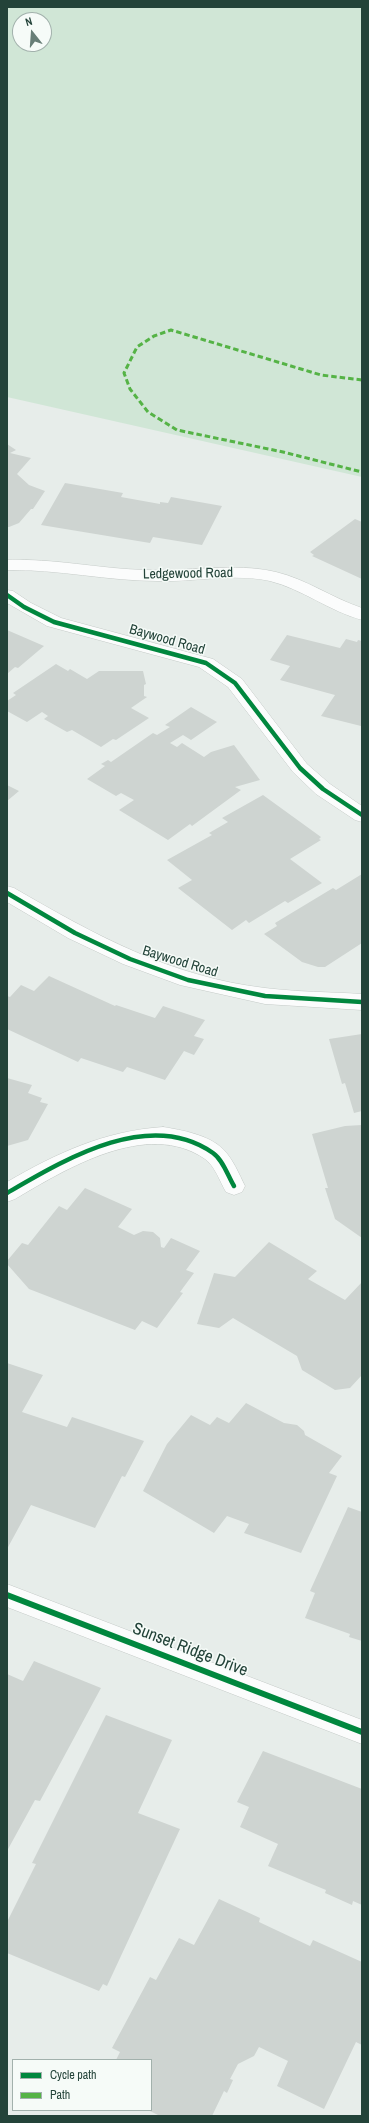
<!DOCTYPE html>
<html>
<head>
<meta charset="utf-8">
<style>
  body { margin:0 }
  #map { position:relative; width:369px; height:2123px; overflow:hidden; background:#e7edea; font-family:"Archivo Narrow",sans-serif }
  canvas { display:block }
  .frame { position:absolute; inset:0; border:8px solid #234339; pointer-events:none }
  .legend { position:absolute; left:12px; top:2059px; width:140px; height:52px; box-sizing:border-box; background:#f6fbf8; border:1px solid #a2b1ac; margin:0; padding:5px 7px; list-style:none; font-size:12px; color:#234339 }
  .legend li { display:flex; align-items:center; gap:8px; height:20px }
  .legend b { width:20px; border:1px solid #a2b1ac }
  .north { position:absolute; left:12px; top:12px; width:40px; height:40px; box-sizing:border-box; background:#f6fbf8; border:1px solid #a2b1ac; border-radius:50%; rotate:343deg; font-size:11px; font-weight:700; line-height:16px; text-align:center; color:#234339 }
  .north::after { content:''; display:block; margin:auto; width:14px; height:18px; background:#687e77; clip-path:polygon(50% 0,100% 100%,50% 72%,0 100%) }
</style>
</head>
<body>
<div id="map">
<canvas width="369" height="2123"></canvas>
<div class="frame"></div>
<ul class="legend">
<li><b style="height:5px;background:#00873e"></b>Cycle path</li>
<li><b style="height:5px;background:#55b346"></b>Path</li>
</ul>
<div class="north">N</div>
</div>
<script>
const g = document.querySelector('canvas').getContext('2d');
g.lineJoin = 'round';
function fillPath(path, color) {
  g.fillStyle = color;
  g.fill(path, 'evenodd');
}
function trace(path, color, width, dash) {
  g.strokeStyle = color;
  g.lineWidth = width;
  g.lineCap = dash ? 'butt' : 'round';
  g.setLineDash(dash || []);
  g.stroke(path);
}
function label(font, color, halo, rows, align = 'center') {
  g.font = font + ' "Archivo Narrow",sans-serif';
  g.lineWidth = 3;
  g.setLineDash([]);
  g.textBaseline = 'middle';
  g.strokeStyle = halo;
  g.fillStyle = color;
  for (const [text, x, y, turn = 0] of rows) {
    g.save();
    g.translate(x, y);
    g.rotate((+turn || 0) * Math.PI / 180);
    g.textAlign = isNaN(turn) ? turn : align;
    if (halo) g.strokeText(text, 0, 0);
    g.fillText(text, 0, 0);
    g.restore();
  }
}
fillPath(new Path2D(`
  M7,7h355v470l-355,-80zM20,20h24v24h-24z`), '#d0e6d6');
fillPath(new Path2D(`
  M7,444l9,6 -6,3 21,5 -14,16 12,11 16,6 -12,18h-2l-12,14 -10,4h-2z
  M65,483l58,10 -2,4 39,7v-2l8,1 3,-6 51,9 -20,39 -49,-8 -3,6 -109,-18z
  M355,519l7,3v57l-50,-23 2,-1 -4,-3z
  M7,630l37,16 -26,22 -3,-1 -8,7z
  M287,635l53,13 6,-9 11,3 1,-2 4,1 -1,85 -40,-10 14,-21 -55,-15 10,-14 -20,-6z
  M56,664l12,7 2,-2 17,10 12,-8h44l3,13 -2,1v11l3,1 -16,11 18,10 -33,22 -3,-1 -12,8 -29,-17 -5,2 -23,-13 4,-3 -6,-4 -15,10 -20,-11v-10l9,-6 -3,-2z
  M191,707l26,15 -26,18 -8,-5 -13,8 7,4 5,-4 22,14 7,-5 23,-7 26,35 -25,7 6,3 -49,36 -2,-2 -22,16 -49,-30 15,-10 -13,-7 -5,3 -29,-17 18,-13 -4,-2 7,-4 3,2 42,-29 4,2 13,-8 -5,-2z
  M7,785l12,6 -12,10z
  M263,795l58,42 -2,2 2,1 -31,19 32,24 -34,20 -3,-2 -36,22 -3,-3 -14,10 -54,-42 14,-8 -25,-20 45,-25 -3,-2 19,-11 -6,-4z
  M362,874v69l-37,24h-7l-16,-5 -38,-28 13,-8 -2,-3 58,-35 3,2z
  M49,976l66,30 1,-1 39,13 8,-12 42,14 -11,16 10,3 -10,16 -10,-4 -19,29 -38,-13 -4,5 -42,-14 -3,4 -71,-33v-33l3,1 11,-12 13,6z
  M362,1034v77l-8,2 -9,-30 -3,1 -13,-45z
  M7,1078l25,7 -4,8 14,5 -2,4 8,2 -20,36 -21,6z
  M362,1125v113l-27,-19 -10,-31h3l-16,-54 33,-8z
  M85,1188l47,21 -14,18 16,8 9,-4 10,1 7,6 1,9 3,1 7,-10 29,13 -14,19 8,3 -14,19 3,1 -26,35 -15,-7 -7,9 -106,-41 -22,-25v-3l15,-18 6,2 31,-39 8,4z
  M269,1242l48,29 -9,8 37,21 17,-18v93l-12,13 -15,2 -33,-20 -5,-14 -64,-38 -14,10 -22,-4 17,-51 21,4z
  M7,1363l36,12 -21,37 45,15 5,-10 72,24 -19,36 -3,-1 -27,52 -64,-23 -24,44z
  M246,1403l38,20 13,2 7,6 1,4 37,21 -13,17 8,3 -36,77 -57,-20 5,-9 -22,-8 -13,17 -71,-42 24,-47 24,-29 19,10 7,-8 12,6z
  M348,1507l14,5v129l-13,-4 1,-3 -45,-16 10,-25 -5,-2z
  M34,1661l67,27 -61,113 -5,-1 -28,51v-177l16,7z
  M106,1715l66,25 -34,73 42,16 -73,157 -4,-2 -4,7 -92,-38v-31l29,-58 -4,-1z
  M263,1751l99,38v116l-9,-4 -1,4 -27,-12 1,-3 -58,-24 10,-22 -38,-17 9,-20 -12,-5z
  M219,1899l41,19 -1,4 51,24 3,-6 49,22v83l-6,-3 -32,67 -47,-23 11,-25 -29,-14 -5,9 -16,8 -8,15 3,1 -6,13 -3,-2 -12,25h-52l-12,-6h3v-50h-35l4,-8 -8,-4 38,-71 6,3 23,-42 15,7z`), '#ced4d1');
const minor = new Path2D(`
  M7,560c47,-2 92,9 139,10 43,2 87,-8 130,2 30,7 56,26 86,36v12c-33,-9 -60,-31 -92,-39 -37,-8 -75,1 -112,0 -51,0 -100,-12 -151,-11z
  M7,590l6,1 18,12 30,15 152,41 29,20 65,85 23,20 32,22v16l-7,-2 -39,-26 -23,-22 -65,-85 -29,-20 -152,-41 -40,-23z
  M7,886l7,2c81,47 157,89 251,100 32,4 65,4 97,6v16l-97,-6 -85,-19 -57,-21 -55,-26 -61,-36z
  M163,1127c19,3 46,8 60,22 10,10 16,25 22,37l-3,6 -8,3 -8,-3c-6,-10 -11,-26 -21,-33 -58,-40 -139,10 -190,40l-8,3v-20c50,-29 97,-51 156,-55z
  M7,1584l355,136v24l-355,-137z`);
trace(minor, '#c4cac7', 1);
fillPath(minor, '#fbfcfc');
trace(new Path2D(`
  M362,380l-41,-5 -150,-45 -17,6 -17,11 -13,26 6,16 18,23 29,18 106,22 79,20`), '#55b346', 3, [5.5, 3]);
trace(new Path2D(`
  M7,595l17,12 30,15 152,41 29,20 65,85 23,21 39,26
  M7,893l68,40 55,26 58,21 77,16 97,6
  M7,1193c57,-33 142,-85 206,-40 10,7 15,23 21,33`), '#00873e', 4.5);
trace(new Path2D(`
  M7,1595l355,137`), '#00873e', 6);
label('14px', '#234339', '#f6fbf8', [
  ["Ledgewood Road",188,574,-1],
  ["Baywood Road",167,640,16],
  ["Baywood Road",180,962,17]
]);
label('17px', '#234339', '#f6fbf8', [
  ["Sunset Ridge Drive",190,1650,21]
]);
</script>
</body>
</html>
